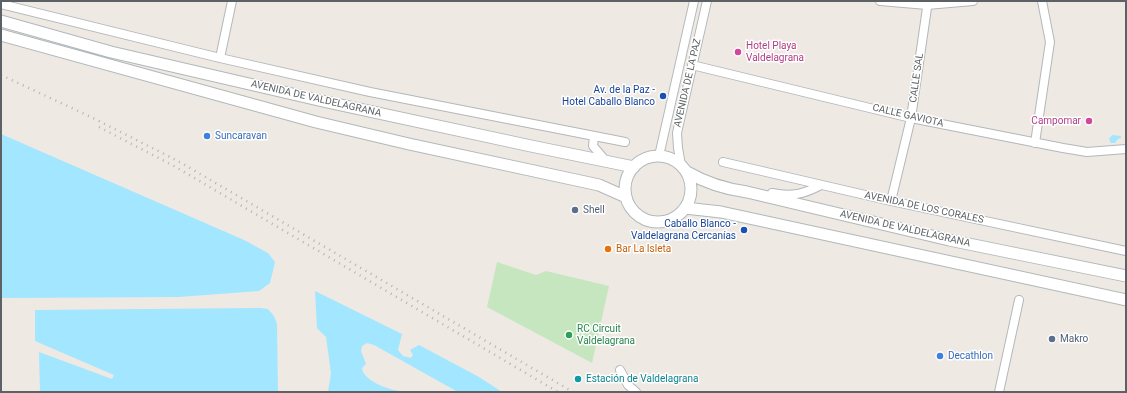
<!DOCTYPE html>
<html>
<head>
<meta charset="utf-8">
<style>
  body { margin:0 }
  #map { position:relative; width:1127px; height:393px; overflow:hidden; background:#eeeae3; font-family:Roboto,sans-serif }
  canvas { display:block }
  .frame { position:absolute; inset:0; border:2px solid #5b6164; pointer-events:none }
</style>
</head>
<body>
<div id="map">
<canvas width="1127" height="393"></canvas>
<div class="frame"></div>
</div>
<script>
const g = document.querySelector('canvas').getContext('2d');
g.lineJoin = 'round';
function fillPath(path, color) {
  g.fillStyle = color;
  g.fill(path, 'evenodd');
}
function trace(path, color, width, dash) {
  g.strokeStyle = color;
  g.lineWidth = width;
  g.lineCap = dash ? 'butt' : 'round';
  g.setLineDash(dash || []);
  g.stroke(path);
}
function label(font, color, halo, rows, align = 'center') {
  g.font = font + ' Roboto,sans-serif';
  g.lineWidth = 3;
  g.setLineDash([]);
  g.textBaseline = 'middle';
  g.strokeStyle = halo;
  g.fillStyle = color;
  for (const [text, x, y, turn = 0] of rows) {
    g.save();
    g.translate(x, y);
    g.rotate((+turn || 0) * Math.PI / 180);
    g.textAlign = isNaN(turn) ? turn : align;
    if (halo) g.strokeText(text, 0, 0);
    g.fillText(text, 0, 0);
    g.restore();
  }
}
fillPath(new Path2D(`
  M497,262l39,13 10,-4 63,15 -17,77 -105,-56z`), '#c6e6bf');
fillPath(new Path2D(`
  M1,134l243,106 24,13 7,9 -5,21 -11,8 -80,6 -178,1z
  M1112,135l9,1v2l-3,1 -3,4h-4l-2,-4z
  M315,291l87,43 -4,16 5,6 8,2 2,-3 -3,-5 9,-5 60,32 23,15h-44l-84,-47 -7,-2 -5,3 -1,5 5,13 -4,4c1,13 29,23 40,23 6,1 11,0 16,1h-90l3,-19 -5,-36 -9,-9z
  M260,308l8,1 6,7 3,8 1,68h-238l-1,-40 73,27 2,-4 -79,-34v-31z`), '#a2e6ff');
const street = new Path2D(`
  M880,1l47,4 46,-4
  M1,4l219,54 150,34 255,50
  M220,58l12,-57
  M692,65l219,53 152,30 24,4 39,-3
  M594,136l-1,10 12,14
  M1035,143l15,-101 -8,-41
  M659,156l35,-155
  M723,162l168,39 235,50
  M681,165l-3,-17 -1,-15 30,-132
  M772,193c20,4 32,1 49,-8
  M891,201l20,-83 17,-117
  M620,370l8,15 8,7
  M999,392l20,-92`);
const secondary = new Path2D(`
  M1,21l110,31 216,50 204,44 103,21
  M1,35l315,87 93,22 190,41 27,12
  M625 189a33 33 0 1 1 66 0a33 33 0 1 1-66 0Z
  M687,172c19,11 38,17 60,20l202,48 177,36
  M685,208l36,4 405,88`);
trace(street, '#b4b7bb', 10);
trace(secondary, '#b2b8bb', 13);
trace(street, '#fff', 8);
trace(secondary, '#fff', 11);
trace(new Path2D(`
  M1,75l90,42 87,44 395,231
  M99,127l75,39 384,226`), '#b2b3b4', 2.5, [1, 5]);
for (const [x, y, r, color] of [
  [738,52,4,"#d1479c"],
  [663,96,4,"#1a4fb4"],
  [1089,121,4,"#d1479c"],
  [207,136,4,"#3f7fe0"],
  [575,210,4,"#5c6f8a"],
  [744,230,4,"#1a4fb4"],
  [608,249,4,"#e8710a"],
  [569,335,4,"#2e9e5b"],
  [1052,339,4,"#5c6f8a"],
  [940,356,4,"#3f7fe0"],
  [578,379,4,"#0f9aa8"]
]) {
  const dot = new Path2D();
  dot.arc(x, y, r, 0, 2 * Math.PI);
  g.fillStyle = color;
  g.fill(dot);
  trace(dot, '#fff', 1.5);
}
label('10px', '#b23c85', '#fff', [
  ["Hotel Playa",746,46],
  ["Valdelagrana",746,58],
  ["Campomar",1081,121,"right"]
], 'left');
label('10px', '#5b6164', '#fff', [
  ["CALLE SAL",917,78,-82],
  ["AVENIDA DE LA PAZ",688,83,-77],
  ["AVENIDA DE VALDELAGRANA",316,99,13],
  ["CALLE GAVIOTA",908,116,13],
  ["AVENIDA DE LOS CORALES",924,208,12],
  ["AVENIDA DE VALDELAGRANA",905,229,13]
]);
label('10px', '#164399', '#fff', [
  ["Av. de la Paz -",655,90],
  ["Hotel Caballo Blanco",655,102],
  ["Caballo Blanco -",736,224],
  ["Valdelagrana Cercanías",736,236]
], 'right');
label('10px', '#366cbe', '#fff', [
  ["Suncaravan",215,136],
  ["Decathlon",948,356]
], 'left');
label('10px', '#4e5e75', '#fff', [
  ["Shell",583,210],
  ["Makro",1060,339]
], 'left');
label('10px', '#c56008', '#fff', [
  ["Bar La Isleta",616,249]
], 'left');
label('10px', '#27864d', '#fff', [
  ["RC Circuit",577,329],
  ["Valdelagrana",577,341]
], 'left');
label('10px', '#0d838f', '#fff', [
  ["Estación de Valdelagrana",586,379]
], 'left');
</script>
</body>
</html>
